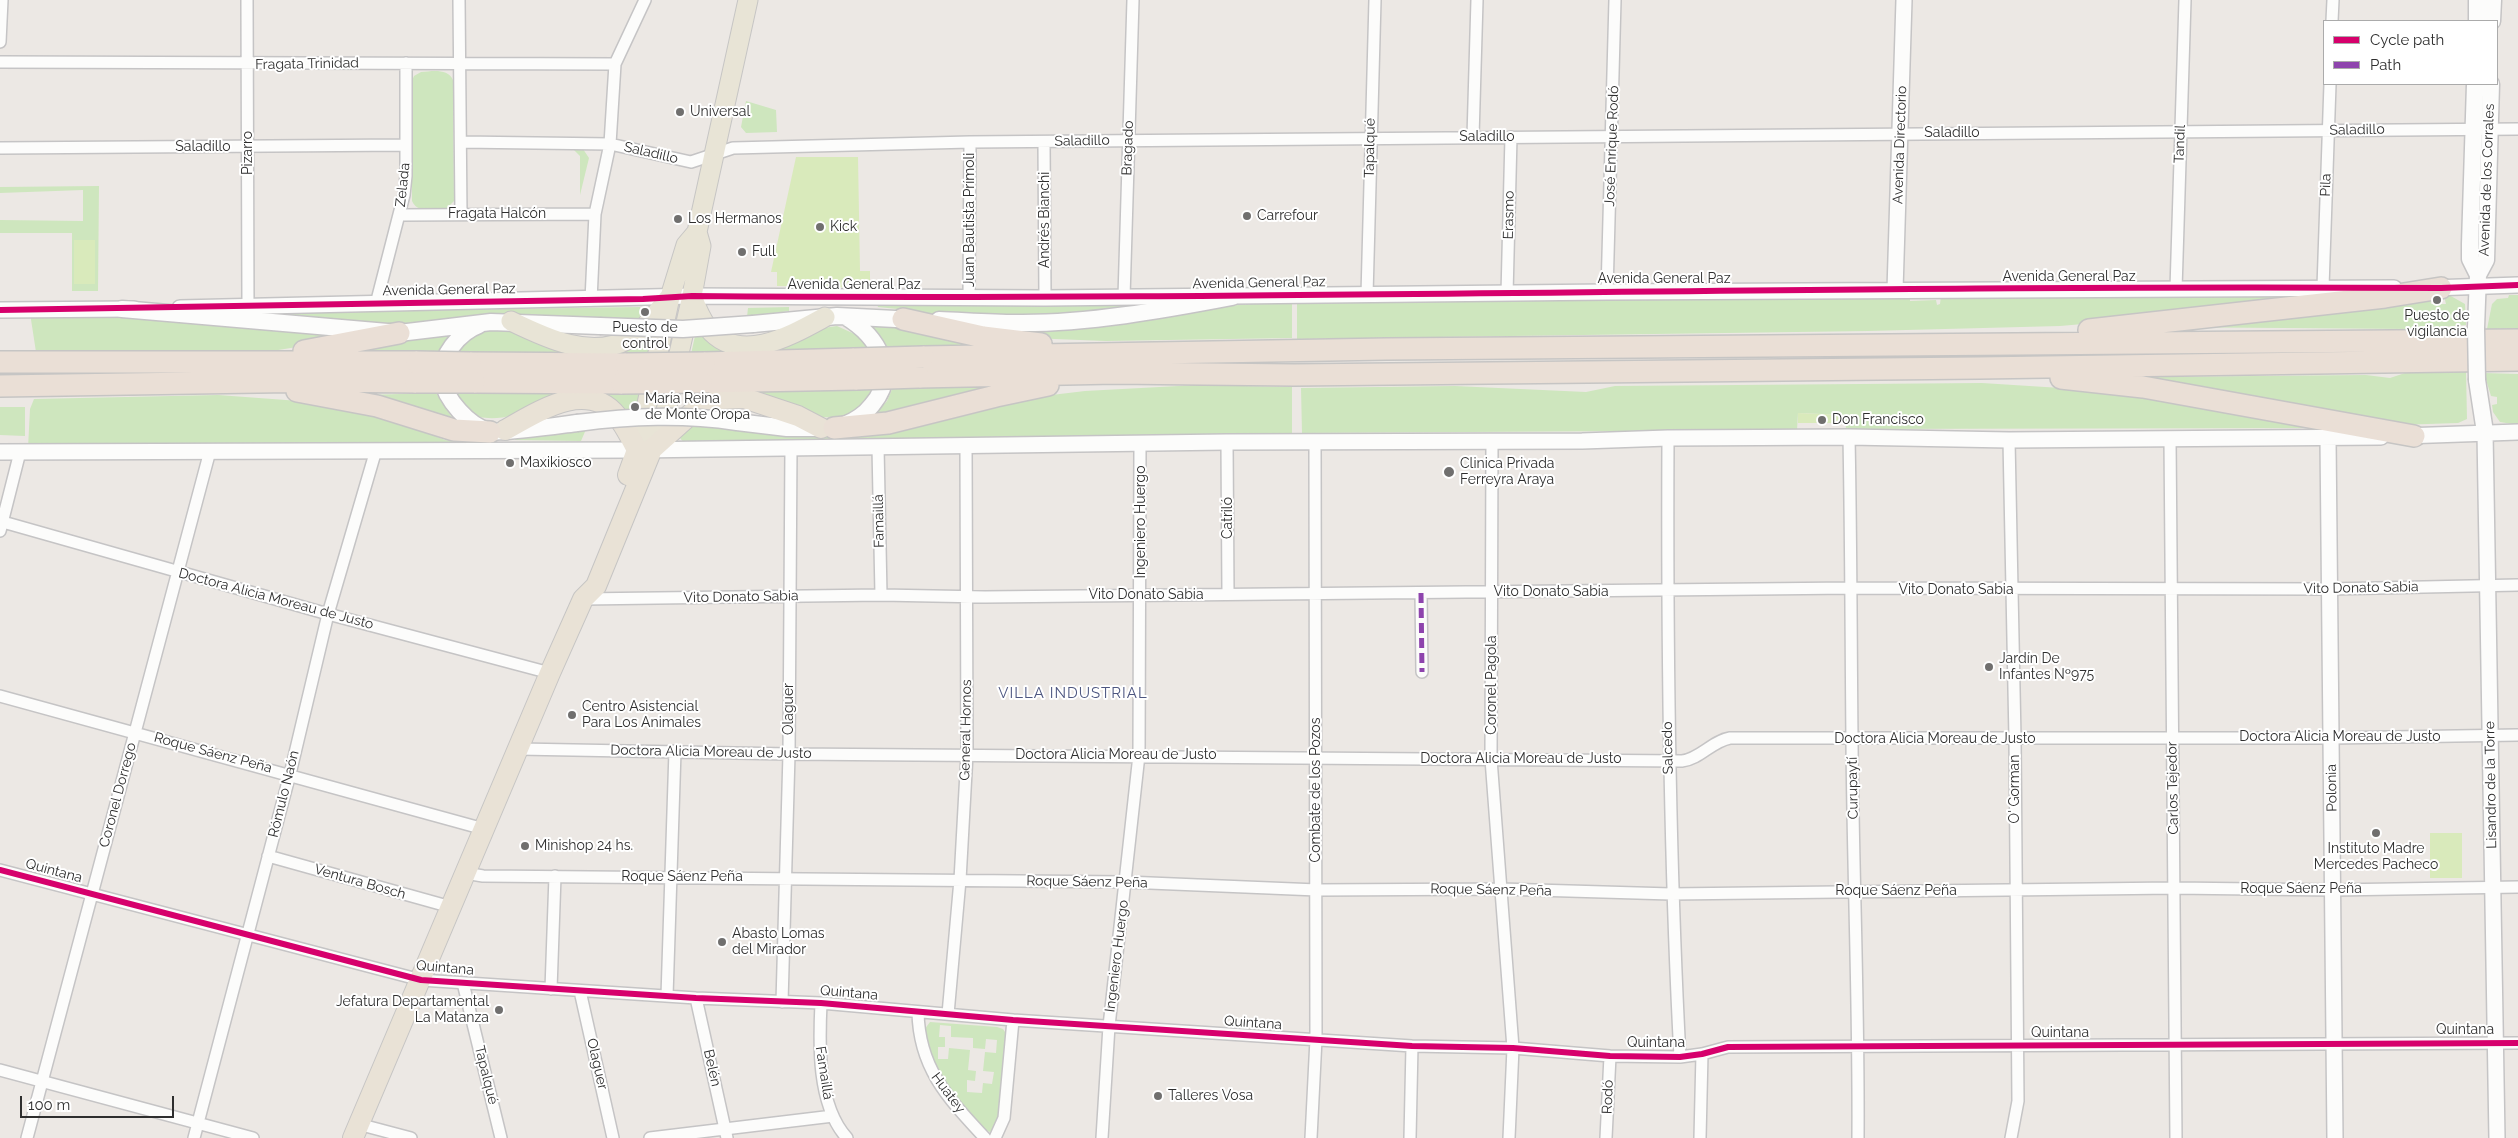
<!DOCTYPE html>
<html>
<head>
<meta charset="utf-8">
<style>
  body { margin:0 }
  #map { position:relative; width:2518px; height:1138px; overflow:hidden; background:#ece8e4; font-family:Raleway,sans-serif }
  canvas { display:block }
  .legend { position:absolute; left:2323px; top:20px; width:175px; height:65px; box-sizing:border-box; background:#fff; border:1px solid #ababab; margin:0; padding:6px 9px; list-style:none; font-size:15px; color:#2e2e2e }
  .legend li { display:flex; align-items:center; gap:10px; height:25px }
  .legend b { width:25px; border:1px solid #ababab }
  .scale { position:absolute; left:20px; top:1096px; width:154px; height:22px; box-sizing:border-box; border:2px solid #2e2e2e; border-top:0; padding-left:6px; font-size:15px; line-height:18px; white-space:nowrap; color:#2e2e2e; -webkit-text-stroke:4px #fff; paint-order:stroke }
</style>
</head>
<body>
<div id="map">
<canvas width="2518" height="1138"></canvas>
<ul class="legend">
<li><b style="height:6px;background:#d6006c"></b>Cycle path</li>
<li><b style="height:6px;background:#8e44ad"></b>Path</li>
</ul>
<div class="scale">100 m</div>
</div>
<script>
const g = document.querySelector('canvas').getContext('2d');
g.lineJoin = 'round';
function fillPath(path, color) {
  g.fillStyle = color;
  g.fill(path, 'evenodd');
}
function trace(path, color, width, dash) {
  g.strokeStyle = color;
  g.lineWidth = width;
  g.lineCap = dash ? 'butt' : 'round';
  g.setLineDash(dash || []);
  g.stroke(path);
}
function label(font, color, halo, rows, align = 'center') {
  g.font = font + ' Raleway,sans-serif';
  g.lineWidth = 4;
  g.setLineDash([]);
  g.textBaseline = 'middle';
  g.strokeStyle = halo;
  g.fillStyle = color;
  for (const [text, x, y, turn = 0] of rows) {
    g.save();
    g.translate(x, y);
    g.rotate((+turn || 0) * Math.PI / 180);
    g.textAlign = isNaN(turn) ? turn : align;
    if (halo) g.strokeText(text, 0, 0);
    g.fillText(text, 0, 0);
    g.restore();
  }
}
fillPath(new Path2D(`
  M421,72c11,-1 27,-4 32,8l1,121 -9,9c-12,0 -27,4 -33,-9l-1,-118 3,-7z
  M746,101l30,9 1,22 -31,1 -5,-6z
  M573,149h10l6,9 -9,37v-39z
  M99,186l-1,105h-26v-58h-72v-13l83,1v-31l-83,3v-6z
  M2355,293l-180,23 -115,10 -192,5 -571,8v-38l613,-5v5l26,-1 1,5 3,-1 1,-8z
  M2449,295l16,9 1,21 -50,4 -268,-2 282,-31 1,8h15l-2,-8z
  M2509,295h9v33l-31,1 5,-25 5,-5 11,-1z
  M1292,301v37l-186,3 -77,-3 -72,-12z
  M1144,303l1,4 -146,11 -74,-4 -8,-3 -39,-4 -1,-3z
  M640,307l2,10 -7,6 -110,-9 -43,1 -76,10 -169,-12z
  M789,307v4l-42,6 1,-9z
  M30,313h92l249,22 -99,16 -236,1z
  M872,323l126,21 -110,4 -9,-14 -8,-7z
  M837,326l22,10 10,12 -178,6 4,-18h13l9,7z
  M497,329l14,2 45,15 87,-10h11l-4,18 -198,1c11,-16 26,-23 45,-26z
  M453,334l-15,20h-95l24,-9z
  M2466,372l1,47 -9,4 -60,2 -250,-48 218,-2 24,3 15,-5z
  M2484,373l34,1v51l-18,-3 -7,-10 -1,-7 5,-1v-7l-6,-1z
  M1982,383l142,9 210,36 -488,1 -1,-14 -47,-2 -1,17 -495,3 -1,-45 154,-2 131,6 29,-6z
  M1197,385l95,2v48l-608,8 -4,-5 3,-8 8,-6 134,10 193,-35 67,-8z
  M1008,386l-136,32 15,-17 6,-14z
  M878,388c-6,7 -14,21 -23,25 -33,15 -87,-11 -120,-21z
  M641,392l-5,18 -16,1 -36,-17z
  M436,393l15,23 7,5 -94,-26z
  M454,393h120c-28,11 -78,37 -106,19 -6,-4 -10,-13 -14,-19z
  M218,395l122,9 46,13 59,23 32,4 -449,4 2,-39 4,-10z
  M0,407h25v29l-25,-1z
  M587,427l-6,14 -66,-1v-3z
  M930,1022l67,5 6,2 4,6 -7,89 -10,8c-15,-7 -54,-60 -60,-76 -3,-8 -4,-18 -6,-26zM940,1025l11,1v11l22,1v10l12,1 1,-10 11,1 -1,13 -11,-1 -2,19 11,1 -2,12 -9,-1 -1,10 -15,-1v-12l8,1 1,-10 -8,-1 2,-20 -21,-2 -1,11h-10v-12h7v-10h-6z`), '#cee6be');
fillPath(new Path2D(`
  M796,157h62l2,114h10v17l-93,-2v-14h-6z
  M74,240h21v44h-21z
  M1798,413l47,2v8h-47z
  M2430,833h32v45h-32z`), '#d9eabb');
const minor = new Path2D(`
  M247,0l1,306
  M459,0l2,214
  M2332,21l1,-21
  M0,42l2,-42
  M0,62l615,2
  M1473,137l4,-137
  M461,142l149,2 81,18 42,-14 237,-6 1548,-13
  M1044,142l1,156
  M0,148l406,-3
  M400,215l195,-1
  M2323,287l7,-203
  M2176,289l9,-289
  M1607,292l8,-292
  M1507,294l4,-157
  M1367,295l8,-295
  M1124,297l9,-297
  M969,298l1,-156
  M591,300l4,-86 15,-70 5,-80 30,-64
  M376,304l28,-109 2,-19v-113
  M1849,437c2,101 2,202 3,303 1,133 7,265 6,398
  M1668,438c-1,207 1,412 12,619
  M2170,439l6,699
  M1492,440l-1,319 22,289 -4,90
  M2009,440l6,299 3,362 -7,37
  M1227,442l1,152
  M878,447l3,148
  M3,522l325,92 222,59
  M0,531l20,-79
  M1421,593l1,79
  M583,599l298,-4 104,2 867,-9 478,1 188,-4
  M0,696l484,133
  M519,749l270,5 893,7c18,-2 30,-20 48,-23h602l186,-3
  M268,856l183,51
  M0,870l421,110 275,18 125,5 192,17 399,26 101,2 97,8 70,1 22,-3 26,-7 790,-4
  M465,873l18,3 643,6 191,8 184,-1 170,5 503,-6 160,2 184,-3
  M463,983l38,155
  M551,989l4,-113
  M580,991l33,147
  M667,996l8,-245
  M696,998l31,140
  M782,1002l7,-248 2,-307
  M821,1003c-2,41 -4,102 26,135
  M918,1012c1,57 31,87 67,126
  M948,1014l12,-134 7,-126 -1,-309
  M0,1070l253,68
  M358,1124l53,14
  M27,1138l183,-687
  M194,1138l96,-364 38,-160 48,-164
  M650,1138l183,-22
  M995,1138l9,-20 9,-98
  M1102,1138l7,-112 30,-271 1,-311
  M1311,1138l5,-99 -1,-597
  M1410,1138l2,-92
  M1606,1138l4,-82
  M1700,1138l2,-84`);
const tertiary = new Path2D(`
  M2432,288l86,-3
  M1895,290l9,-290
  M180,308l512,-12 353,2 562,-6 787,-4
  M0,310l134,-1
  M2485,432l12,706
  M2404,436l114,-4
  M2328,438l7,700
  M0,452l637,-2 590,-8 355,-1 86,-3 181,-1 160,3 372,-3`);
const secondary = new Path2D(`
  M2477,21v-21
  M2492,21l1,-21
  M2475,84l-5,160v15l8,16 -2,53
  M2478,275l8,-15 5,-176
  M122,309l277,24 92,-11 109,4
  M939,320c26,1 51,3 77,3 70,1 148,-13 216,-26
  M753,324l84,-8 78,4
  M479,325c-19,7 -40,31 -37,54 3,20 27,47 47,52 12,3 72,-6 88,-8
  M2477,380l8,52
  M737,422l50,6h33
  M844,425c11,-4 21,-11 28,-20 28,-33 5,-69 -26,-88`);
const primary = new Path2D(`
  M692,296c4,11 8,22 16,32 31,38 84,7 117,-11
  M511,321c35,17 80,39 118,18 16,-9 28,-27 40,-41
  M652,449l11,-25 29,-128 9,-50 -4,-14 51,-232
  M637,450l33,-153 16,-52 11,-13`);
const trunk = new Path2D(`
  M505,430c31,-17 82,-52 112,-14 8,10 14,22 20,34l-9,25
  M353,1138l197,-465 33,-74 13,-13 56,-137 41,-37 26,-13 25,-1 54,18 23,12`);
const motorway = new Path2D(`
  M903,319l80,18 58,7
  M2089,330l296,-33 56,-9
  M304,351l95,-18
  M923,357l464,-8 1131,-9
  M0,362h417
  M470,363l156,1
  M704,363l150,-4
  M919,377l196,-4 179,2 685,-7 539,-8
  M2061,378l82,9 271,49
  M474,382l148,1
  M701,382l156,-3
  M0,386l322,-5 94,1
  M297,391l80,15 77,24 36,2
  M834,428l54,-5 108,-27 52,-11`);
trace(minor, '#c5c4c5', 14);
trace(tertiary, '#c5c4c5', 18);
trace(secondary, '#c5c4c5', 19);
trace(primary, '#c6c5c4', 21);
trace(trunk, '#c6c5c4', 22);
trace(motorway, '#c6c5c4', 24);
trace(minor, '#fcfcfb', 11);
trace(tertiary, '#fcfcfb', 15);
trace(secondary, '#fcfcfb', 16);
trace(primary, '#e8e4d6', 19);
trace(trunk, '#e9e2d6', 20);
trace(motorway, '#eadfd6', 21);
const secondaryBridge = new Path2D(`
  M600,326l83,3 70,-5
  M2476,328l1,52
  M577,423c55,-7 105,-9 160,-1`);
const motorwayBridge = new Path2D(`
  M854,359l69,-2
  M417,362l53,1
  M626,364l78,-1
  M857,379l62,-2
  M416,382h58
  M622,383l79,-1`);
trace(secondaryBridge, '#c5c4c5', 19, []);
trace(motorwayBridge, '#c6c5c4', 24, []);
trace(secondaryBridge, '#fcfcfb', 16);
trace(motorwayBridge, '#eadfd6', 21);
trace(new Path2D(`
  M1421,593l1,79`), '#8e44ad', 5, [10, 5]);
trace(new Path2D(`
  M0,310l643,-11 49,-3c583,5 1166,-12 1749,-8l77,-3
  M0,870l421,110 275,18 125,5 192,17 399,26 101,2 97,8 70,1 22,-3 26,-7 790,-4`), '#d6006c', 6);
for (const [x, y, r, color] of [
  [680,112,5,"#706f6e"],
  [1247,216,5,"#706f6e"],
  [678,219,5,"#706f6e"],
  [820,227,5,"#706f6e"],
  [742,252,5,"#706f6e"],
  [2437,300,5,"#706f6e"],
  [645,312,5,"#706f6e"],
  [635,407,5,"#706f6e"],
  [1822,420,5,"#706f6e"],
  [510,463,5,"#706f6e"],
  [1449,472,6,"#706f6e"],
  [1989,667,5,"#706f6e"],
  [572,715,5,"#706f6e"],
  [2376,833,5,"#706f6e"],
  [525,846,5,"#706f6e"],
  [722,942,5,"#706f6e"],
  [499,1010,5,"#706f6e"],
  [1158,1096,5,"#706f6e"]
]) {
  const dot = new Path2D();
  dot.arc(x, y, r, 0, 2 * Math.PI);
  g.fillStyle = color;
  g.fill(dot);
  trace(dot, '#fff', 2);
}
label('14px', '#2e2e2e', '#fff', [
  ["Fragata Trinidad",307,64,-1],
  ["Saladillo",2357,130,-1],
  ["Saladillo",1952,133],
  ["Saladillo",1487,137],
  ["Saladillo",1082,141,-1],
  ["Tandil",2180,144,-88],
  ["Avenida Directorio",1900,145,-88],
  ["José Enrique Rodó",1612,146,-88],
  ["Saladillo",203,147],
  ["Bragado",1128,148,-88],
  ["Tapalqué",1370,148,-89],
  ["Pizarro",248,153,-90],
  ["Saladillo",651,153,13],
  ["Avenida de los Corrales",2487,180,-88],
  ["Zelada",403,185,-84],
  ["Pila",2326,185,-88],
  ["Fragata Halcón",497,214],
  ["Erasmo",1509,215,-89],
  ["Juan Bautista Prímoli",970,220,-90],
  ["Andrés Bianchi",1045,220,-90],
  ["Avenida General Paz",2069,277],
  ["Avenida General Paz",1664,279],
  ["Avenida General Paz",1259,283,-1],
  ["Avenida General Paz",854,285],
  ["Avenida General Paz",449,290,-1],
  ["Catriló",1228,518,-90],
  ["Famaillá",879,521,-91],
  ["Ingeniero Huergo",1141,522,-90],
  ["Vito Donato Sabia",2361,588,-1],
  ["Vito Donato Sabia",1956,590],
  ["Vito Donato Sabia",1551,592],
  ["Vito Donato Sabia",1146,595],
  ["Vito Donato Sabia",741,597,-1],
  ["Doctora Alicia Moreau de Justo",276,599,15],
  ["Coronel Pagola",1492,685,-90],
  ["Olaguer",789,709,-90],
  ["General Hornos",966,730,-89],
  ["Doctora Alicia Moreau de Justo",2340,737],
  ["Doctora Alicia Moreau de Justo",1935,739],
  ["Salcedo",1668,748,-91],
  ["Doctora Alicia Moreau de Justo",711,752,1],
  ["Roque Sáenz Peña",213,753,15],
  ["Doctora Alicia Moreau de Justo",1116,755],
  ["Doctora Alicia Moreau de Justo",1521,759],
  ["Lisandro de la Torre",2491,785,-91],
  ["Curupaytí",1853,788,-91],
  ["Carlos Tejedor",2173,788,-91],
  ["Polonia",2332,788,-91],
  ["O' Gorman",2015,789,-90],
  ["Combate de los Pozos",1316,790,-90],
  ["Rómulo Naón",284,794,-76],
  ["Coronel Dorrego",118,795,-75],
  ["Quintana",54,871,15],
  ["Roque Sáenz Peña",682,877],
  ["Ventura Bosch",360,882,16],
  ["Roque Sáenz Peña",1087,882,1],
  ["Roque Sáenz Peña",2301,889],
  ["Roque Sáenz Peña",1491,890,1],
  ["Roque Sáenz Peña",1896,891],
  ["Ingeniero Huergo",1117,956,-83],
  ["Quintana",445,968,5],
  ["Quintana",849,993,5],
  ["Quintana",1253,1023,4],
  ["Quintana",2465,1030],
  ["Quintana",2060,1033],
  ["Quintana",1656,1043],
  ["Olaguer",597,1064,77],
  ["Belén",712,1068,77],
  ["Famaillá",824,1073,81],
  ["Tapalqué",486,1075,76],
  ["Huatey",948,1093,53],
  ["Rodó",1608,1097,-88]
]);
label('14px', '#2e2e2e', '#fff', [
  ["Universal",690,112],
  ["Carrefour",1257,216],
  ["Los Hermanos",688,219],
  ["Kick",830,227],
  ["Full",752,252],
  ["Puesto de",2437,316,"center"],
  ["vigilancia",2437,332,"center"],
  ["Puesto de",645,328,"center"],
  ["control",645,344,"center"],
  ["María Reina",645,399],
  ["de Monte Oropa",645,415],
  ["Don Francisco",1832,420],
  ["Maxikiosco",520,463],
  ["Clinica Privada",1460,464],
  ["Ferreyra Araya",1460,480],
  ["Jardín De",1999,659],
  ["Infantes Nº975",1999,675],
  ["Centro Asistencial",582,707],
  ["Para Los Animales",582,723],
  ["Minishop 24 hs.",535,846],
  ["Instituto Madre",2376,849,"center"],
  ["Mercedes Pacheco",2376,865,"center"],
  ["Abasto Lomas",732,934],
  ["del Mirador",732,950],
  ["Jefatura Departamental",489,1002,"right"],
  ["La Matanza",489,1018,"right"],
  ["Talleres Vosa",1168,1096]
], 'left');
g.letterSpacing = '1px';
label('15px', '#4d5680', '#fff', [
  ["VILLA INDUSTRIAL",1073,693]
]);
g.letterSpacing = '0px';
</script>
</body>
</html>
